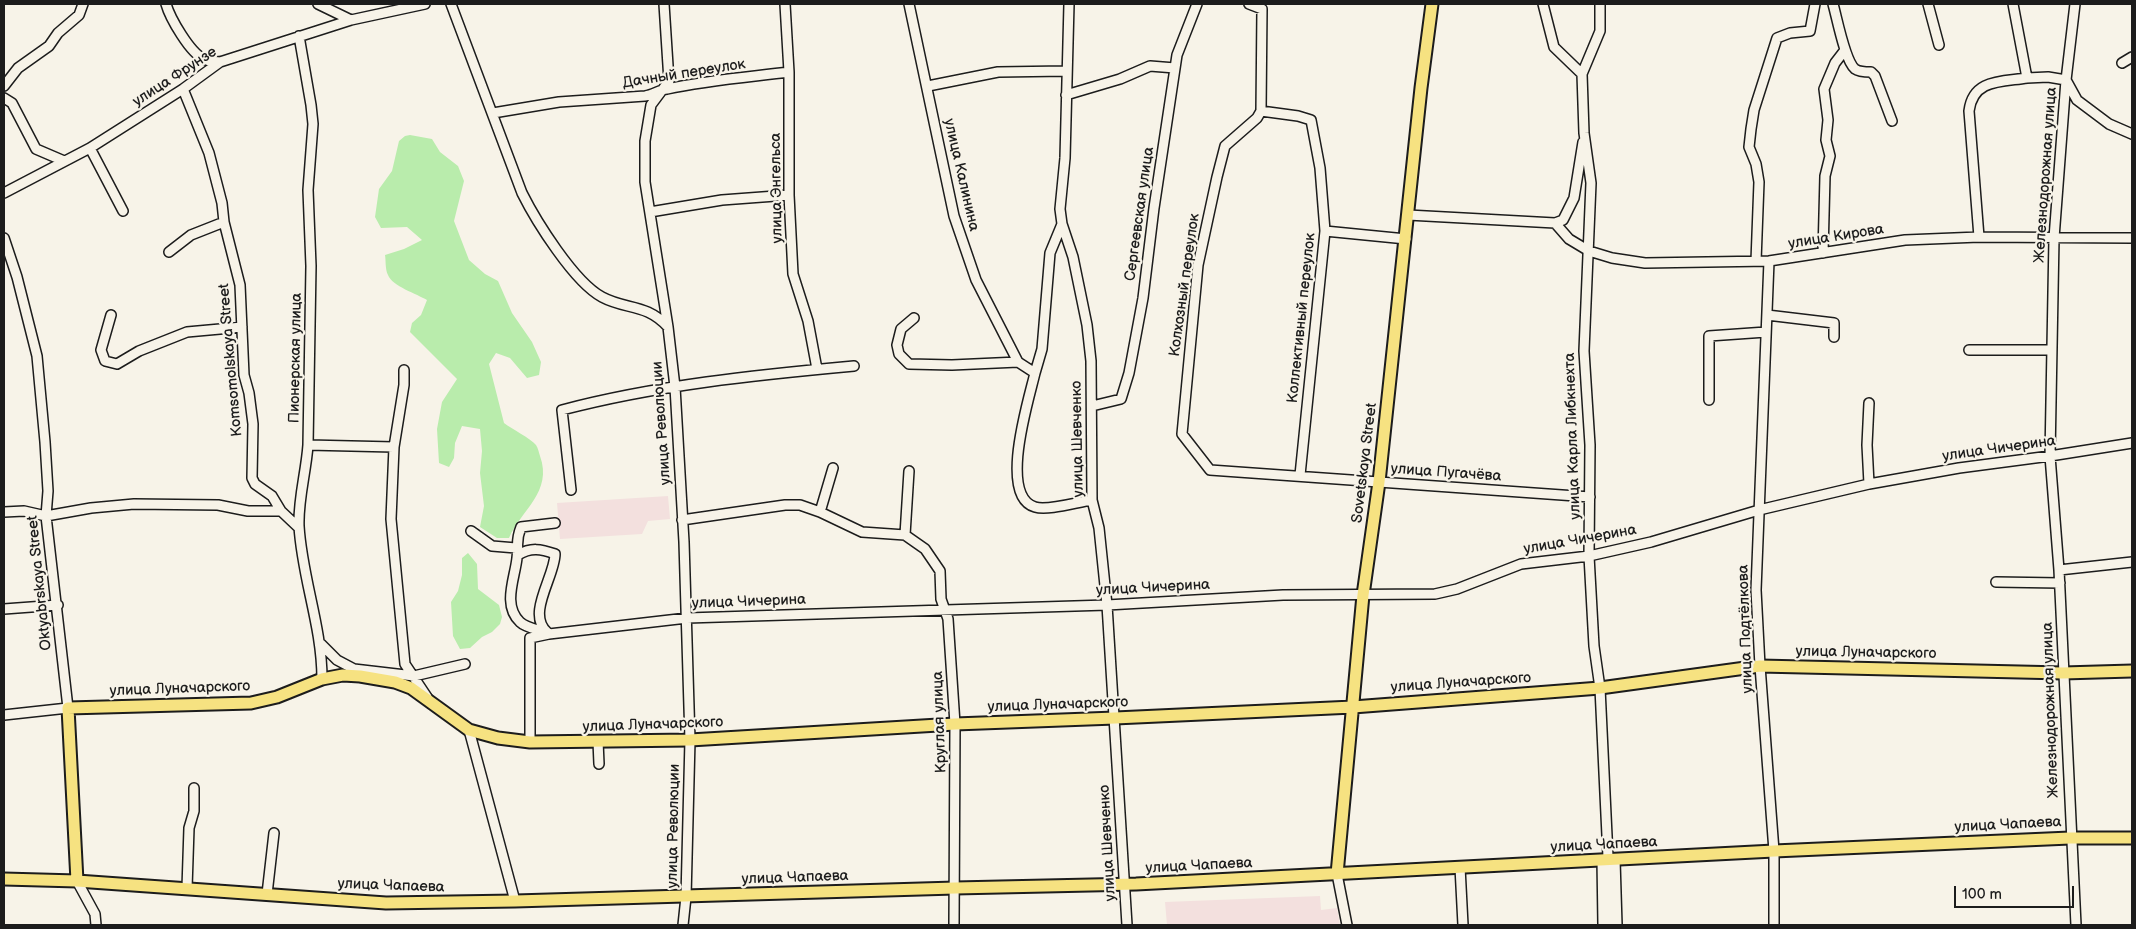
<!DOCTYPE html>
<html>
<head>
<meta charset="utf-8">
<style>
  body { margin:0 }
  #map { position:relative; width:2136px; height:929px; overflow:hidden; background:#f7f3e8; font-family:"Balsamiq Sans",sans-serif }
  canvas { display:block }
  .frame { position:absolute; inset:0; border:5px solid #1c1c1c; pointer-events:none }
  .scale { position:absolute; left:1954px; top:886px; width:120px; height:22px; box-sizing:border-box; border:2px solid #1c1c1c; border-top:0; padding-left:6px; font-size:15px; line-height:18px; white-space:nowrap; color:#1c1c1c; -webkit-text-stroke:4px #f7f3e8; paint-order:stroke }
</style>
</head>
<body>
<div id="map">
<canvas width="2136" height="929"></canvas>
<div class="frame"></div>
<div class="scale">100 m</div>
</div>
<script>
const g = document.querySelector('canvas').getContext('2d');
g.lineJoin = 'round';
function fillPath(path, color) {
  g.fillStyle = color;
  g.fill(path, 'evenodd');
}
function trace(path, color, width, dash) {
  g.strokeStyle = color;
  g.lineWidth = width;
  g.lineCap = dash ? 'butt' : 'round';
  g.setLineDash(dash || []);
  g.stroke(path);
}
function label(font, color, halo, rows, align = 'center') {
  g.font = font + ' "Balsamiq Sans",sans-serif';
  g.lineWidth = 4.5;
  g.setLineDash([]);
  g.textBaseline = 'middle';
  g.strokeStyle = halo;
  g.fillStyle = color;
  for (const [text, x, y, turn = 0] of rows) {
    g.save();
    g.translate(x, y);
    g.rotate((+turn || 0) * Math.PI / 180);
    g.textAlign = isNaN(turn) ? turn : align;
    if (halo) g.strokeText(text, 0, 0);
    g.fillText(text, 0, 0);
    g.restore();
  }
}
fillPath(new Path2D(`
  M668,496l2,23 -22,2 -6,13 -82,5 -3,-36z
  M1320,896l1,14 16,-2 3,17h-173l-2,-23z`), '#f3e0de');
fillPath(new Path2D(`
  M410,135l22,4 8,13 18,14 6,15 -10,40 15,39 16,14 13,7 14,32 20,29 9,20 -2,13 -12,3 -17,-20 -14,-5 -7,11 15,59c8,6 26,15 32,22 2,3 3,8 4,11 13,36 -19,54 -31,82h-12l-17,-11 4,-21 -4,-33 2,-22 -2,-22 -18,-3 -7,17 -1,15 -5,9 -10,-4 -2,-34 5,-27 15,-23 -47,-47 2,-9 9,-8 6,-15c-10,-6 -35,-14 -39,-25 -3,-6 -2,-14 -3,-20l19,-6 18,-9 -15,-13 -26,1 -6,-11 4,-28 13,-18 7,-30 6,-5z
  M468,553l9,11 1,25 21,16 3,12 -2,7 -8,8 -10,5 -12,11 -10,1 -7,-13 -2,-34 7,-11 4,-16v-17z`), '#b9ecac');
const minor = new Path2D(`
  M166,4c4,14 24,49 38,55 4,3 11,2 16,3
  M318,4l33,16
  M451,4l71,189c14,28 52,89 80,104 24,13 44,6 66,30
  M664,4l5,77 -18,24 -6,36v41l23,145 7,60 9,155 6,198 -4,157 -3,28
  M785,4l4,68v123l4,79 15,47 9,48
  M909,4l45,212 22,64 42,82 17,11c-6,26 -37,123 0,134 13,4 42,-5 57,-7
  M1069,4l-4,154 -5,51 2,15 11,33 14,68 4,36 1,139 7,28 8,77 20,320
  M1249,4l13,5 -1,102 37,5 13,4 9,48 5,63 -25,244
  M1543,4l11,43 28,27
  M1600,4v27l-18,43 2,59 7,50 -7,168 6,94 -1,111 5,90 6,42 8,169
  M1833,4c4,14 12,57 22,65 4,3 11,3 16,3l4,4 17,45
  M1928,4l11,41
  M2013,4l14,74 21,-1 18,3 11,20 32,24 23,10
  M2075,4l-9,76 -12,158 -4,218 9,114 17,355
  M299,36l12,69 2,19 -5,66 3,76 -3,179c-2,28 -10,54 -9,81 3,52 23,100 23,153
  M2122,63l10,-6
  M4,86l14,-18 31,-22 9,-13 21,-18 4,-11
  M928,86l70,-14 68,-1
  M183,89l26,64 13,50 2,19 16,63 4,90 5,18 4,31 -1,54 3,6 17,12 9,15 18,17
  M1066,95l54,-16 30,-13 25,2
  M4,98l8,5 24,46 28,12
  M1261,111l-4,7 -32,28 -8,31 -19,88 -16,169 28,36 380,27
  M493,113l66,-11 86,-6c8,-1 14,-6 22,-7 40,-9 82,-12 122,-17
  M90,148l33,63
  M4,193l86,-45 93,-59 37,-27 131,-42 74,-16
  M650,212l72,-12 67,-5
  M1408,215l147,8 14,16 20,12 23,7 33,5 124,-2 136,-21 74,-3 153,1
  M1555,223l8,-3 11,-22 9,-56
  M1325,231l81,8
  M1979,237l-10,-126c4,-32 32,-29 58,-33
  M4,238l13,39 20,79 8,86 3,49 -2,25 22,192 -64,7
  M169,252l22,-17 33,-13
  M1823,253l2,-77 5,-20 -4,-16 2,-20 -4,-31 11,-26 10,-13
  M1756,261l3,-79 -3,-18 -7,-17 2,-18 3,-19 23,-72 13,-5 20,-2 5,-27
  M1769,261l-13,329 4,76 14,185v74
  M111,315l-10,35 4,11 12,3 22,-13 48,-19 55,-5
  M1767,315l67,8v14
  M914,318l-13,11 -4,16 2,9 10,10 43,1 66,-3
  M1969,350h83
  M404,370v15l-10,62 -3,72 14,145 22,33
  M1035,373l7,-24 8,-96 12,-29
  M1709,400v-64l57,-4
  M1092,406l29,-7 8,-26 14,-75 11,-90 23,-153 20,-51
  M308,445l86,2
  M1869,484l-2,-39 2,-42
  M571,490l-9,-80c95,-25 194,-35 292,-44
  M4,512l20,-1 22,5 45,-8 43,-4 84,1 30,6h33
  M820,512l13,-44
  M682,520l103,-15h15l20,7 42,20 43,3 20,14 15,22 1,28 7,20 7,105 -1,201
  M471,531l21,15 24,2
  M905,535l4,-64
  M518,555c13,-8 23,-6 37,-1 0,22 -29,60 -8,78
  M2059,570l73,-8
  M1996,582l64,1
  M4,609l54,-4
  M549,634c-8,-4 -23,-6 -29,-12 -18,-17 -5,-44 -3,-64 2,-13 -2,-16 4,-31l34,-4
  M321,644l16,16 17,9 60,7 51,-12
  M469,730l46,171
  M598,741l1,23
  M530,742v-104l19,-4 138,-16 420,-13 176,-10 152,-1 22,-5 64,-25 68,-8 62,-14 108,-32 110,-26 90,-16 91,-12 82,-13
  M1609,857l6,3 2,65
  M1608,860l2,65
  M1460,867l3,58
  M1337,874l10,51
  M77,881l18,33 1,11
  M187,888l2,-60 5,-17v-23
  M267,894l7,-61
  M1603,925l-1,-65 6,-3`);
const major = new Path2D(`
  M1337,874l26,-279 16,-113 42,-394 11,-84
  M4,879l73,2 309,22 129,-2 440,-13 181,-4 638,-33 296,-13h62
  M77,881l-9,-173 183,-5 26,-6 45,-18 21,-4 17,1 35,6 16,6 58,42 29,8 32,4 160,-2 265,-16 160,-6 238,-11 247,-19 160,-22 303,7 69,-2`);
trace(minor, '#1c1c1c', 12);
trace(major, '#1c1c1c', 15);
trace(minor, '#f7f3e8', 9);
trace(major, '#f6e281', 11);
label('15px', '#1c1c1c', '#f7f3e8', [
  ["Дачный переулок",684,74,-9],
  ["улица Фрунзе",175,77,-33],
  ["улица Калинина",961,175,77],
  ["Железнодорожная улица",2046,175,-86],
  ["улица Энгельса",777,188,-91],
  ["Сергеевская улица",1140,214,-82],
  ["улица Кирова",1836,237,-9],
  ["Колхозный переулок",1185,285,-82],
  ["Коллективный переулок",1302,318,-84],
  ["Пионерская улица",296,358,-89],
  ["Komsomolskaya Street",231,360,-95],
  ["улица Революции",662,423,-94],
  ["улица Карла Либкнехта",1573,436,-92],
  ["улица Шевченко",1078,439,-91],
  ["улица Чичерина",1999,449,-8],
  ["Sovetskaya Street",1365,463,-83],
  ["улица Пугачёва",1446,473,4],
  ["улица Чичерина",1580,540,-10],
  ["Oktyabrskaya Street",40,583,-96],
  ["улица Чичерина",1153,588,-3],
  ["улица Чичерина",749,602,-2],
  ["улица Подтёлкова",1746,629,-92],
  ["улица Луначарского",1866,653,1],
  ["улица Луначарского",1461,683,-4],
  ["улица Луначарского",180,689,-2],
  ["улица Луначарского",1058,705,-2],
  ["Железнодорожная улица",2051,710,-92],
  ["Круглая улица",940,722,-92],
  ["улица Луначарского",653,725,-2],
  ["улица Чапаева",2008,825,-3],
  ["улица Революции",674,826,-89],
  ["улица Шевченко",1108,843,-93],
  ["улица Чапаева",1604,845,-3],
  ["улица Чапаева",1199,866,-3],
  ["улица Чапаева",795,878,-2],
  ["улица Чапаева",391,886,2]
]);
</script>
</body>
</html>
